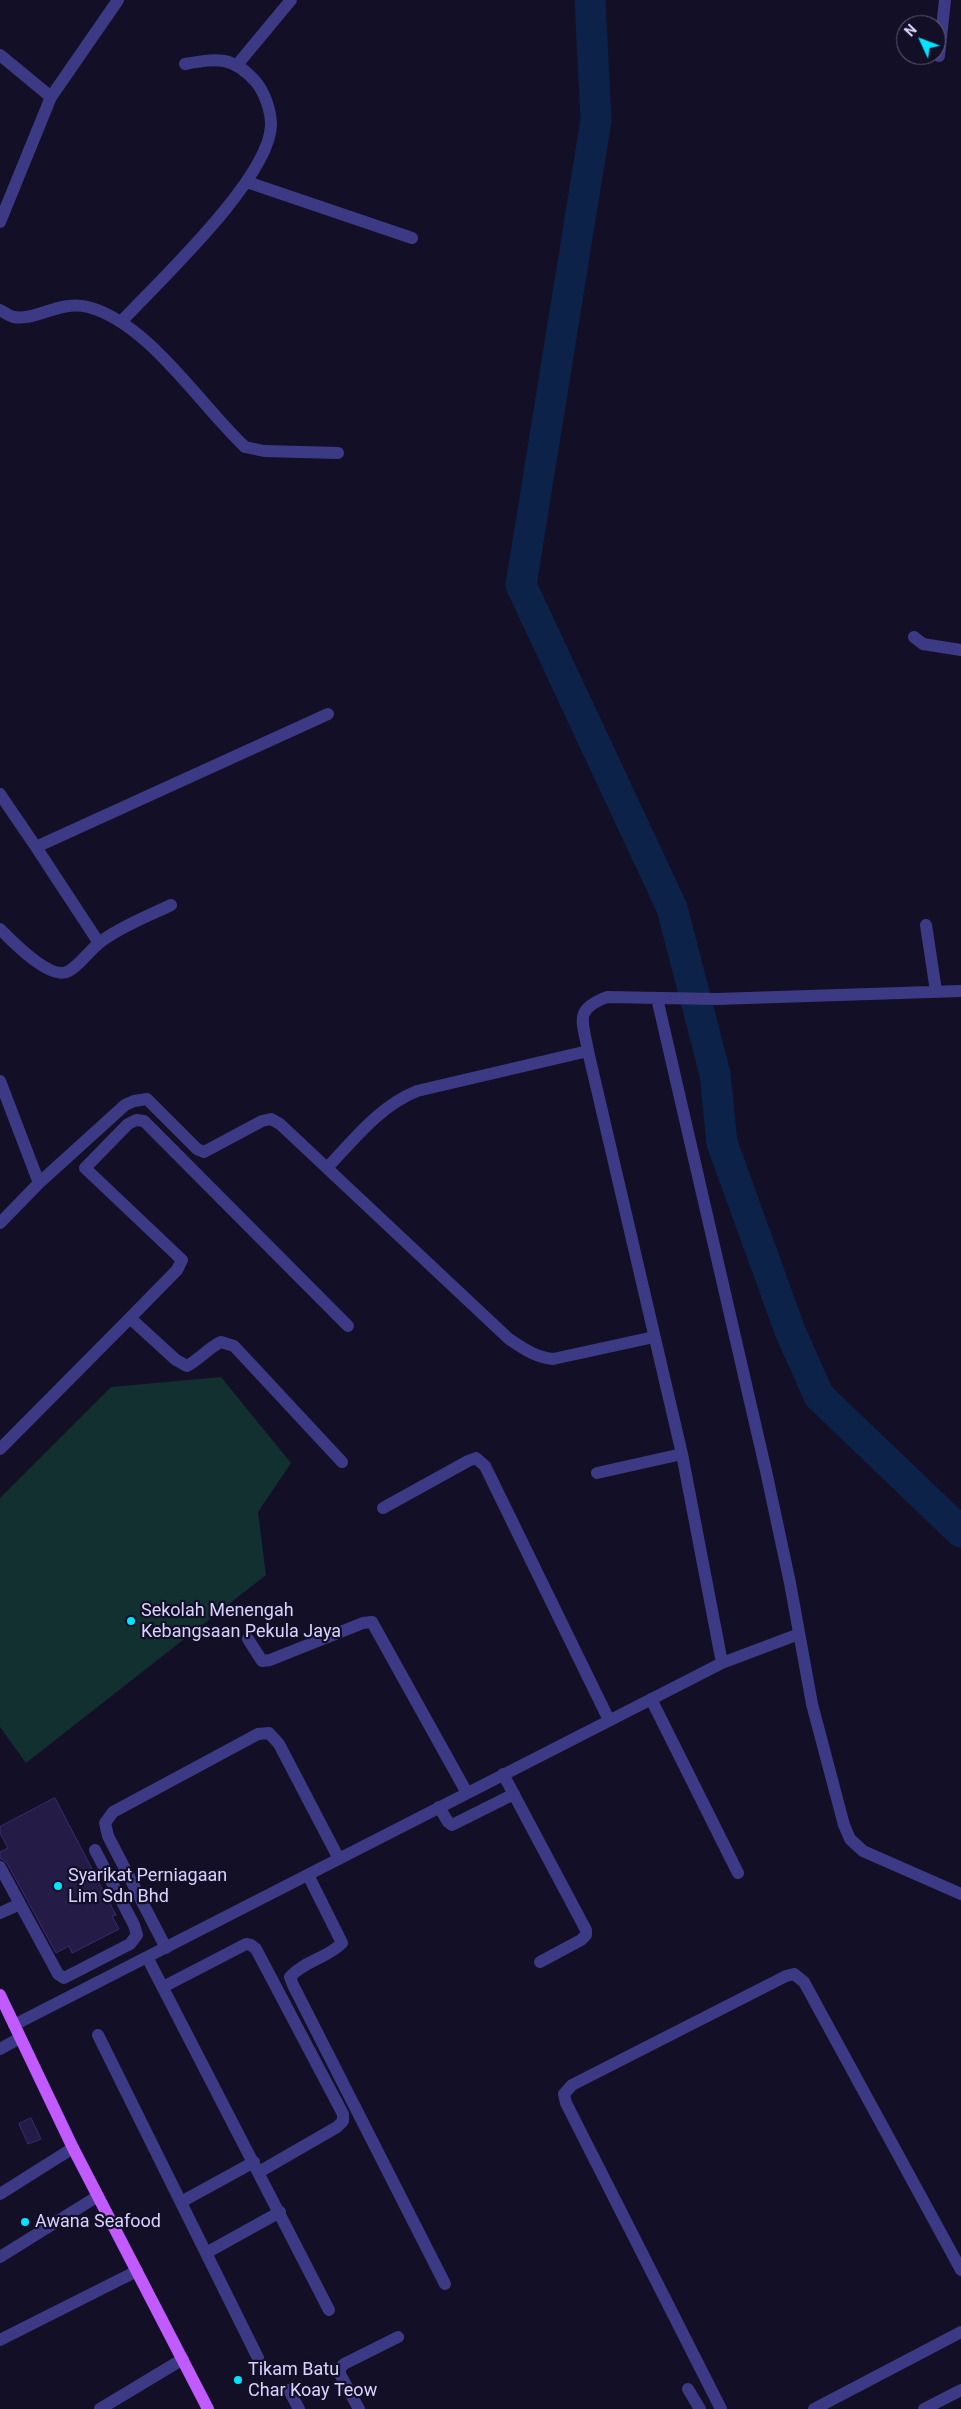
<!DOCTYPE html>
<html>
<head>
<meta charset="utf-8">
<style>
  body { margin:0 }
  #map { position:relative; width:961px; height:2409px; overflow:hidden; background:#130f26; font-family:Roboto,sans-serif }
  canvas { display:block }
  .north { position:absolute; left:896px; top:15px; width:50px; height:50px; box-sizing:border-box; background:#130f26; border:1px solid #625e7d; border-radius:50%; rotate:313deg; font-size:14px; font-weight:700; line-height:20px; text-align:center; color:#d9d4ff }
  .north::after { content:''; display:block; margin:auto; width:18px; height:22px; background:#00e5ff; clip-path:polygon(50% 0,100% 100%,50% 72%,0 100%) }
</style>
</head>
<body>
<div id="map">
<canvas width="961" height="2409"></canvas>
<div class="north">N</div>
</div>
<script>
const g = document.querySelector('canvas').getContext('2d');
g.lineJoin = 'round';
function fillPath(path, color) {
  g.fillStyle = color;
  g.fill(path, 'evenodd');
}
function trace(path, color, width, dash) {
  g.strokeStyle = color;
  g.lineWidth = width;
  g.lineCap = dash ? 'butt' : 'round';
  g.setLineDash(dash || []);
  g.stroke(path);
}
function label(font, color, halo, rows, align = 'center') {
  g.font = font + ' Roboto,sans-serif';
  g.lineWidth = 4.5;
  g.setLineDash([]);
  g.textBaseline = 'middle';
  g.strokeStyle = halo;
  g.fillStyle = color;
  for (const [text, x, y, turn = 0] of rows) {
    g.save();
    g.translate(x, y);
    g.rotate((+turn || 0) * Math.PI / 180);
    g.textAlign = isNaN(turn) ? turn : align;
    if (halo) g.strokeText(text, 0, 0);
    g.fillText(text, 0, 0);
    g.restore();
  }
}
fillPath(new Path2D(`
  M221,1377l70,86 -33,49 8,63 -240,188 -26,-36v-229l111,-111z`), '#12302f');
trace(new Path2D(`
  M590,0l6,120 -75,465 151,323 43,166 7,69 68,188 29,65 142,136`), '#0c2248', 31);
const building = new Path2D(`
  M55,1798l61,117 -4,1 7,13 -47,24 -3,-7 -13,7 -49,-90 -7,-5v-6l8,-4 -8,-15v-6z
  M31,2118l10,21 -13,5 -9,-20z`);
fillPath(building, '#241b47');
trace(building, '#3b2d73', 1);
trace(new Path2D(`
  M0,55l51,42
  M939,56l6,-56
  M237,65l54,-65
  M247,182l165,56
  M0,222l51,-125 67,-97
  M0,310c4,2 9,6 14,7 22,4 45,-17 74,-10 61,16 112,98 157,140l19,4 74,2
  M121,322c37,-40 149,-144 150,-197 0,-14 -6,-32 -15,-43 -23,-26 -38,-24 -71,-18
  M914,637l9,7 38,6
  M0,794l36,53 292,-133
  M36,847l63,96
  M926,925l10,66
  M0,929c12,12 51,53 69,42 13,-8 21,-22 34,-31 21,-15 45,-24 68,-35
  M657,998l109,473 24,112 22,121 32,121 6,14 13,12 98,43
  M0,1081l39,102
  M328,1167c27,-29 52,-61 89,-76l171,-40
  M0,1223l39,-40 86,-78 9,-4 13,-2 50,50 7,3 58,-31 9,-2 9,5 229,215c15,10 26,18 44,20l101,-22
  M130,1318l47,-48 5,-10 -97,-92 43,-44 8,-4 8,1 204,205
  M0,1449l130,-131 46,42 11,6c13,-7 21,-18 34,-24l13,4 108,116
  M597,1473l85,-19
  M383,1508l85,-47 8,-3 9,8 124,254
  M248,1639l14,22 8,-1 93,-37 9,-1 95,171
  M722,1663l-40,-209 -94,-403c-5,-30 -15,-41 19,-54l110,2 244,-8
  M651,1699l87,174
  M503,1774l83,156v5l-5,5 -41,22
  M439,1807l9,15 4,3 62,-31
  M0,1867l58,107 6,4 66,-34 7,-9 -3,-10 -39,-75
  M308,1875l34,68c-14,15 -38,18 -52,34l3,8 152,299
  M0,1913l20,-9
  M166,1948l-58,-112 -3,-13 8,-11 145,-78 11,-1 10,11 60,115
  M147,1957l182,353
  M163,1987l83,-43 5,1 5,4 87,165v7l-6,6 -78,45
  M14,2025l708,-362 77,-29
  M98,2035l160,323
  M0,2049l20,-11
  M0,2194l73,-46
  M181,2202l73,-40
  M206,2253l74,-41
  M0,2257l98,-61
  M0,2340l137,-69
  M688,2389l12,20
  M289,2390l10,19
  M100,2409l83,-50
  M359,2409l-19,-35v-6l4,-4 54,-27
  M721,2409l-155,-306 -2,-9 8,-9 214,-109 8,-2 10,8 157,288
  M814,2409l147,-77
  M924,2409l37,-19`), '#3d3a85', 12);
trace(new Path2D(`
  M0,1995l73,153 135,261`), '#c25bff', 12);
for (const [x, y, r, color] of [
  [131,1621,5,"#00e5ff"],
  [58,1886,5,"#00e5ff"],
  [25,2222,5,"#00e5ff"],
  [238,2380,5,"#00e5ff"]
]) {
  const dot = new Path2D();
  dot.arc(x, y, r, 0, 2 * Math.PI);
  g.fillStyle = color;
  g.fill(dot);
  trace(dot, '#130f26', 2);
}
label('18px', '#d9d4ff', '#130f26', [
  ["Sekolah Menengah",141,1611],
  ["Kebangsaan Pekula Jaya",141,1632],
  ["Syarikat Perniagaan",68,1876],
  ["Lim Sdn Bhd",68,1897],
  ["Awana Seafood",35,2222],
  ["Tikam Batu",248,2370],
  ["Char Koay Teow",248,2391]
], 'left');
</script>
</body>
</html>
